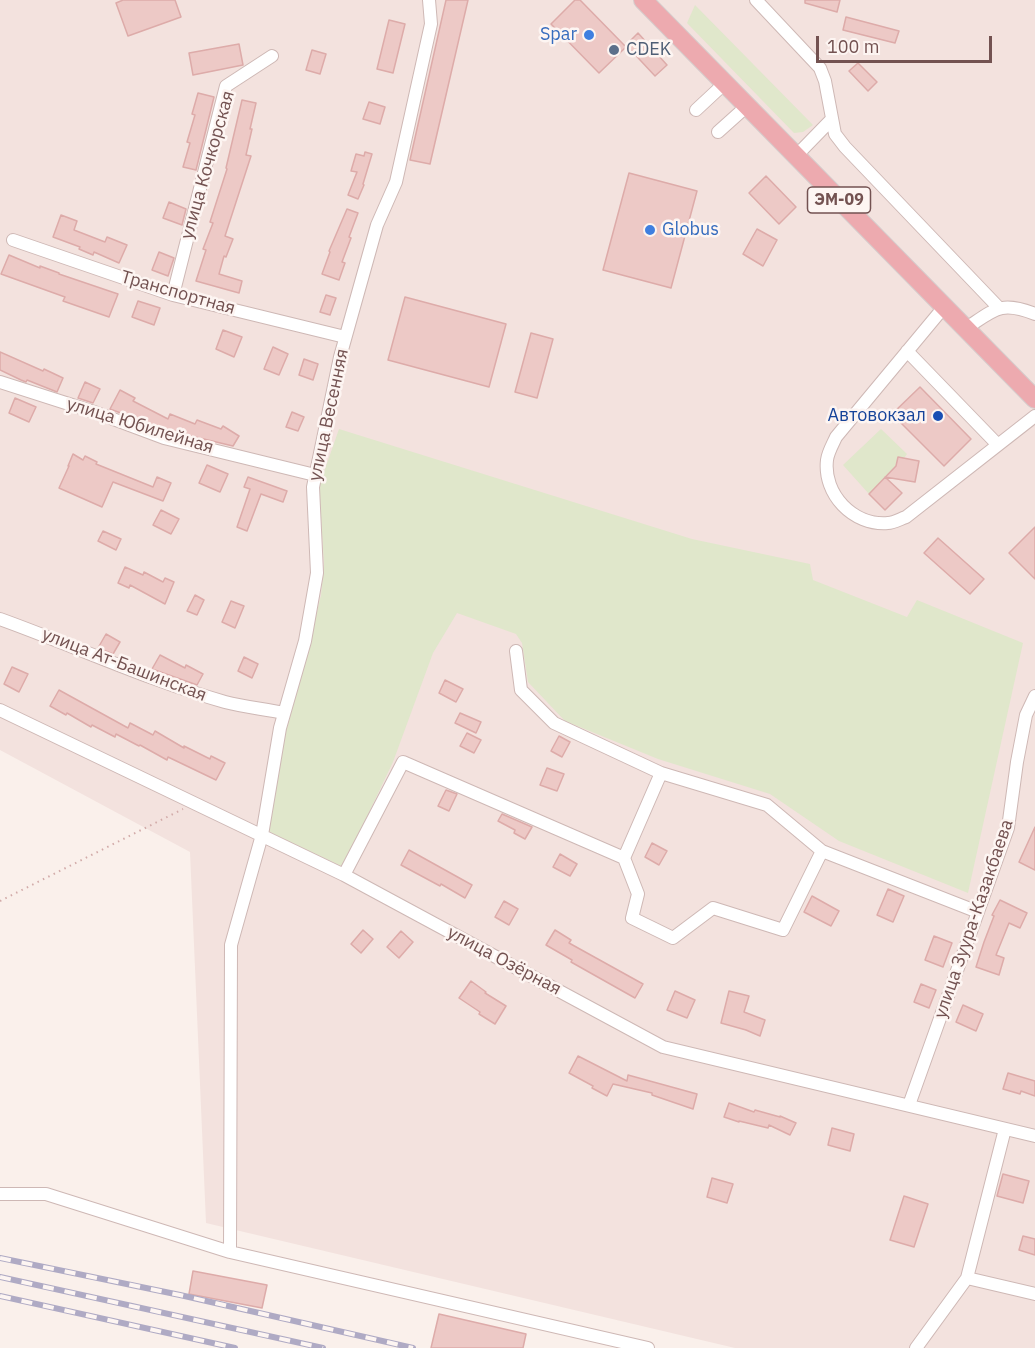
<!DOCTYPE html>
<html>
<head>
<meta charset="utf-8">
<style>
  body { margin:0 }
  #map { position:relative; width:1035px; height:1348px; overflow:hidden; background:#faf0eb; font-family:"IBM Plex Sans",sans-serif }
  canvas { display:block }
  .scale { position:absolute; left:816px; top:36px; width:176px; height:27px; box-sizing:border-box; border:3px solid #735251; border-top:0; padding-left:8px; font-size:18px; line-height:21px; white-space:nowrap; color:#735251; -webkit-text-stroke:4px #fdf5f2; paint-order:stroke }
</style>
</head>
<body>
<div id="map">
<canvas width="1035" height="1348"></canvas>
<div class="scale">100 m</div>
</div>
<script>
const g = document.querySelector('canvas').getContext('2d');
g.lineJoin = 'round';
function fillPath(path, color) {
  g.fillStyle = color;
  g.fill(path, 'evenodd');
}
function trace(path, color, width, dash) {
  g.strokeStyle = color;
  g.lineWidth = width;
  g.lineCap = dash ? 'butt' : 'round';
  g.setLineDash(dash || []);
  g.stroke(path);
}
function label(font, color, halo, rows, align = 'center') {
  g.font = font + ' "IBM Plex Sans",sans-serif';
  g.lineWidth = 5;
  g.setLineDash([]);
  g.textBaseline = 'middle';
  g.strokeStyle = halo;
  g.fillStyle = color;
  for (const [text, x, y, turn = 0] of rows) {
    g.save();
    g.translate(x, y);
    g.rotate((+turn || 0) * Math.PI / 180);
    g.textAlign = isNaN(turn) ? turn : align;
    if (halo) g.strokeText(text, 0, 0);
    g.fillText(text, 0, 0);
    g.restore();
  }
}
fillPath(new Path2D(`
  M0,0h1035v1348h-300l-529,-125 -16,-371 -190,-102z`), '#f3e2de');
fillPath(new Path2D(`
  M695,5l118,120 -10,7 -9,1 -107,-110z
  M339,429l353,110 118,25 3,16 94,37 10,-17 106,43 -55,250 -129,-52 -69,-47 -112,-35 -93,-38 -37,-39 -6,-39 -6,-9 -59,-21 -24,40 -40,109 -50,105 -74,-35 16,-100 18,-63 18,-74 3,-31 -5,-78z
  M881,429l26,25 -3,4 -6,-1 -2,10 -27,27 -26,-29z`), '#e0e7cb');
const building = new Path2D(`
  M123,0h52l6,17 -53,19 -12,-33z
  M446,0h22l-38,164 -20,-4z
  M575,0h5l46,47 -27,26 -48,-49z
  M805,0h35l-3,12 -32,-9z
  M846,17l53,14 -4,12 -52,-13z
  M389,20l16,4 -12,49 -16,-4z
  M638,33l29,32 -12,11 -29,-31z
  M239,44l4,21 -50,10 -4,-22z
  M312,50l14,4 -6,20 -14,-4z
  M858,63l19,19 -9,9 -19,-20z
  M198,93l16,4 -18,73 -13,-3 7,-24 -3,-1 8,-27 -3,-1z
  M242,100l14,3 -6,26h2l-6,26 5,1 -26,80 8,3 -7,18 -2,-1 -5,18 23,7 -3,12 -43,-12 10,-31 -3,-1 10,-26 -3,-1 17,-53 -1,-1z
  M369,102l16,5 -5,17 -17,-5z
  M365,152l7,2 -9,30 1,1 -6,14 -10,-4 9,-23 -6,-1 5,-17 8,2z
  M629,173l68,18 -26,97 -68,-18z
  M766,176l30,31 -17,17 -30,-31z
  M169,202l17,7 -4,16 -19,-7z
  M347,209l11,4 -9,24 2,1 -9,24 3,1 -6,17 -17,-6 8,-22 -1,-1z
  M61,215l16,6 -3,9 31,12 2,-5 20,8 -8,18 -25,-11 -1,3 -14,-6 1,-2 -27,-10z
  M757,229l20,11 -14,26 -20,-12z
  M159,252l15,6 -6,18 -16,-6z
  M9,255l31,13v-2l19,7v1l59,20 -9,23 -46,-16 2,-4 -64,-23z
  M326,295l10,3 -6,17 -10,-3z
  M405,297l101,27 -17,63 -101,-27z
  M138,301l22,7 -6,17 -22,-8z
  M223,330l19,7 -8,20 -18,-8z
  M531,333l22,6 -16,59 -22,-6z
  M273,347l15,7 -9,21 -15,-6z
  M0,352l43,19 1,-2 19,9 -6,14 -30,-12 -1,2 -5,-2 -21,-10z
  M304,359l14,5 -5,16 -14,-5z
  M85,382l15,7 -7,14 -15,-5z
  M920,387l51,52 -27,27 -52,-52z
  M120,390l15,8 -2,3 35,18 2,-5 25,10 2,-4 24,9 2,-3 16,10 -6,10 -67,-16 -56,-21z
  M15,398l21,9 -7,15 -20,-9z
  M292,412l12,5 -6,14 -12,-4z
  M73,454l10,6 2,-4 12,6 -1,2 57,23 4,-10 14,6 -8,18 -50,-19 -11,25 -43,-19 10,-22h-1z
  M898,457l21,4 -4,21 -30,-5 17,16 -17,17 -16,-16 27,-28z
  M207,465l21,9 -8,18 -21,-9z
  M248,477l39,14 -4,11 -22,-8 -14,37 -10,-4 13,-38 -6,-2z
  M161,510l18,9 -8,15 -18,-9z
  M1035,527v52l-26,-26z
  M103,531l18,8 -5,11 -18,-9z
  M938,538l46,41 -14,15 -46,-41z
  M125,567l18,8 1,-3 19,10 2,-4 9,4 -9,22 -35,-19 -1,3 -11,-5z
  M195,595l9,5 -7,15 -10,-4z
  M231,601l13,5 -9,22 -13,-6z
  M106,634l14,8 -7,12 -15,-6z
  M160,655l25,13 1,-3 17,9 -6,11 -45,-16z
  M244,657l14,7 -6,14 -14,-7z
  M12,667l16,7 -9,18 -15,-8z
  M445,680l18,9 -7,13 -17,-9z
  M59,690l69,38 2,-5 23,12 2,-4 29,17v-2l26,13 1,-3 14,7 -9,17 -48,-23 -1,3 -27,-15 -1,1 -23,-12 -1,3 -23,-12 -1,2 -24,-14 -1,2 -16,-9z
  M460,713l21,9 -5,11 -21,-10z
  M467,733l14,7 -7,13 -14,-7z
  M559,736l11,6 -8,15 -11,-6z
  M547,768l17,6 -7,17 -17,-6z
  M446,790l11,4 -8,17 -11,-5z
  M502,814l30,13 -7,12 -11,-6 1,-3 -17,-9z
  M1035,827v43l-16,-8z
  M652,843l15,8 -8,14 -14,-8z
  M409,850l63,35 -7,13 -24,-14 -1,2 -39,-21z
  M560,854l17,10 -7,12 -17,-9z
  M888,889l16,7 -11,26 -16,-7z
  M812,896l27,15 -8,15 -27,-14z
  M1000,900l27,13 -7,15 -11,-5 -13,32 8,3 -5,17 -23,-8 8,-25 10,-26 -2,-1z
  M504,901l14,8 -9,16 -14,-8z
  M363,930l10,9 -12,14 -10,-9z
  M555,930l16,10 -2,3 74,41 -8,14 -64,-36 1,-2 -26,-15z
  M401,931l12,11 -14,16 -12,-11z
  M934,936l18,7 -9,24 -18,-7z
  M471,981l15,11 -1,1 21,13 -11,18 -16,-10 1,-2 -21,-14z
  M921,984l15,6 -7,18 -15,-6z
  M675,991l20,9 -8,18 -20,-8z
  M729,991l20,5 -5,16 21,8 -5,16 -14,-6 -25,-7z
  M963,1005l20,9 -7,17 -20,-9z
  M578,1056l49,25 1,-6 69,19 -4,15 -41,-14v-2l-39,-9 -6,12 -15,-8 1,-2 -24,-13z
  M1008,1073l27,8v15l-14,-5 -1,3 -17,-5z
  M729,1103l25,9 1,-2 25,7v-1l16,7 -6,12 -21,-10 -1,3 -29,-7v1l-15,-5z
  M832,1128l22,6 -4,17 -22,-6z
  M1003,1174l26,7 -6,22 -26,-7z
  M712,1178l21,6 -6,19 -20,-6z
  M904,1196l24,8 -14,43 -24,-7z
  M1023,1236l12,3v16l-16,-5z
  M193,1271l74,14 -5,23 -73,-14z
  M439,1314l87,20 -3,14h-92z`);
fillPath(building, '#edc9c6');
trace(building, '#ddaba9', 1.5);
const minor = new Path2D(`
  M756,0l64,68 5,13 10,53 10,13 154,161
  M696,110l29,-27
  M718,132l29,-26
  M796,156l36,-37
  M13,240l160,55 172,42
  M173,295l53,-209 46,-30
  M944,307l-108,130c-3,7 -8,15 -9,23 -4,34 26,66 61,63 6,0 12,-4 18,-6l129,-101
  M965,329c29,-19 35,-29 70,-15
  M907,351l91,94
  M0,382l97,31 67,25 151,37
  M0,619c75,27 148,61 225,83 19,5 40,7 59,11
  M516,651l5,39 33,33 107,50 106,32 55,46 156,61
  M0,710l344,165 319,172 372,89
  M624,858l14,36 -6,24 41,20 40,-30 70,22 39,-79
  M344,875l59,-113 221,96 37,-85
  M909,1105l99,-277 9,-66 9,-47 9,-19
  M0,1194h46l184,58 418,96
  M230,1252l1,-307 31,-110 18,-107 25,-87 12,-68 -4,-86 27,-130 37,-132 19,-43 35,-158 -2,-24
  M967,1278l68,16
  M916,1348l51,-70 38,-149`);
const highway = new Path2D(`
  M643,0l392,399`);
trace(minor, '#ceb8b5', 14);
trace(highway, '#d5cbcb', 20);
trace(new Path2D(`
  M0,901l183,-92`), '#d2aba9', 2, [1.5, 4.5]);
trace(minor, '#fff', 12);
trace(highway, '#edaaaf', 18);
const rail = new Path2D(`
  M0,1258l180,37 233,53
  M0,1277l323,71
  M0,1296l235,52`);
trace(rail, '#afaac4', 6);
trace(rail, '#fdf5f2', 4, [11]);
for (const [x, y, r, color] of [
  [589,35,6,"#3f7fe0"],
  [614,50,6,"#5c6f8a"],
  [650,230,6,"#3f7fe0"],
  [938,416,6,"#1a4fb4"]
]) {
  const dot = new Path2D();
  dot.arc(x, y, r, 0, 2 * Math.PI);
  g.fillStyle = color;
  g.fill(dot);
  trace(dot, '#fdf5f2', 2);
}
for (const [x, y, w] of [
  [839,200,63]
]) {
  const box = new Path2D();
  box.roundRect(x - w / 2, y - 13, w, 26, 4.5);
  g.fillStyle = '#fdf5f2';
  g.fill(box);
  trace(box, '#735251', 1.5);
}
label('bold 16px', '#735251', null, [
  ["ЭМ-09",839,200]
]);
label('18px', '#366cbe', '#fdf5f2', [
  ["Spar",577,35],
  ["Globus",662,230,"left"]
], 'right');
label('18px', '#4e5e75', '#fdf5f2', [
  ["CDEK",626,50]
], 'left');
label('18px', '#735251', '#fdf5f2', [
  ["улица Кочкорская",208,165,-74],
  ["Транспортная",178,293,16],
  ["улица Весенняя",329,415,-78],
  ["улица Юбилейная",140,426,17],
  ["улица Ат-Башинская",124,665,21],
  ["улица Зуура-Казакбаева",974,919,-71],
  ["улица Озёрная",504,961,28]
]);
label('18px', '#164399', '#fdf5f2', [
  ["Автовокзал",926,416]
], 'right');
</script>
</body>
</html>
